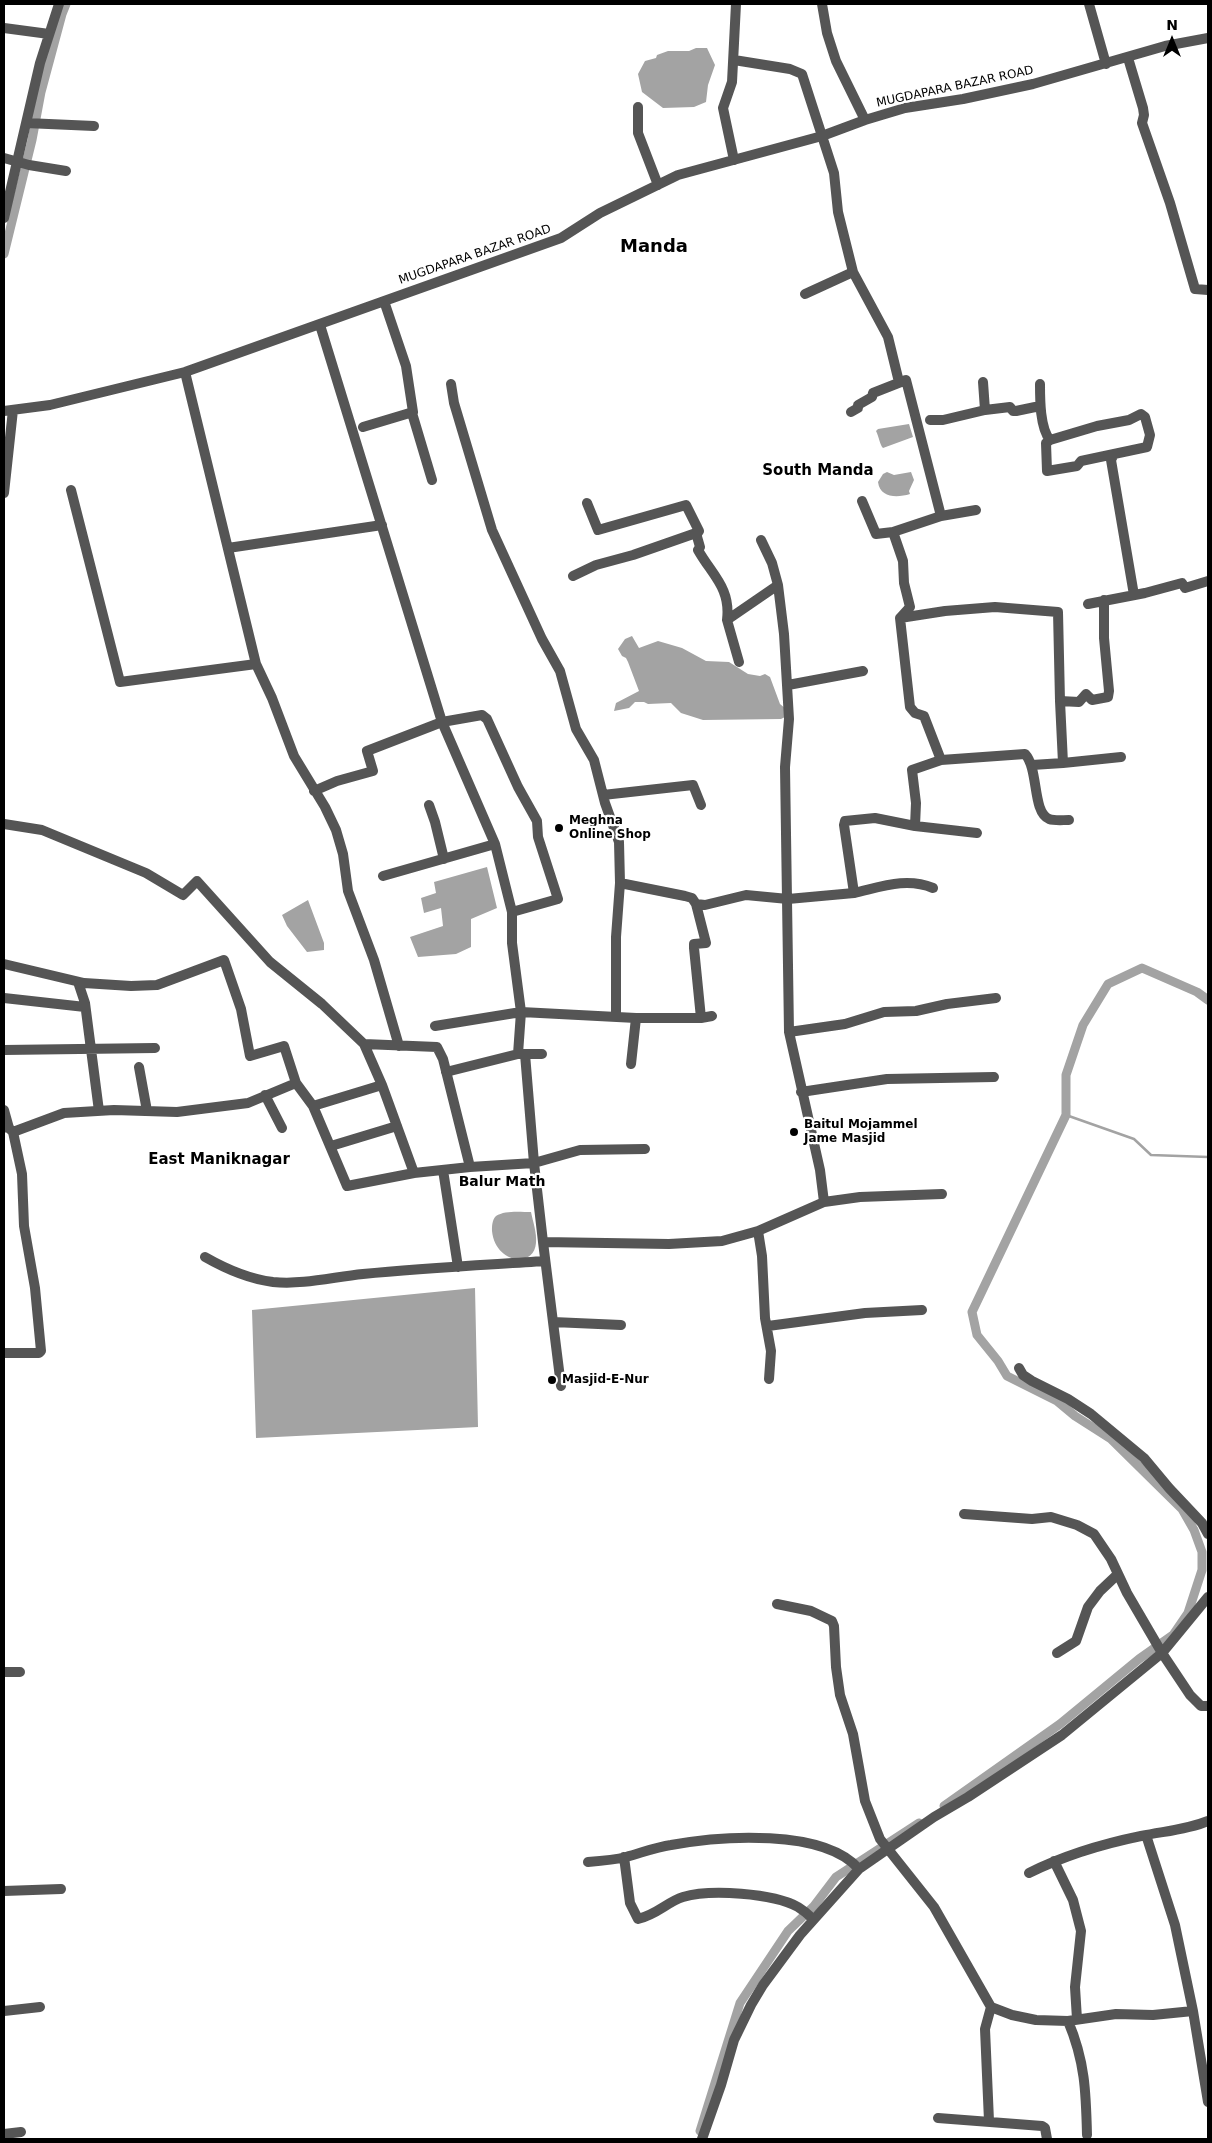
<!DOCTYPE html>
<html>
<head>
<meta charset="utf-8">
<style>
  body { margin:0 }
  #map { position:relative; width:1212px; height:2143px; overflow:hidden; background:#fff; font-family:"DejaVu Sans",sans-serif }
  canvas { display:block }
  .frame { position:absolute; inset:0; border:5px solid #000; pointer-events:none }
  .north { position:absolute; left:1147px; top:15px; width:50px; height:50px; -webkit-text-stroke:4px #fff; paint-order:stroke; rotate:0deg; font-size:14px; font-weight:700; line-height:20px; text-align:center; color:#000 }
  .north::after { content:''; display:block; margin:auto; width:18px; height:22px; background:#000; clip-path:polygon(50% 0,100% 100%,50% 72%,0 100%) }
</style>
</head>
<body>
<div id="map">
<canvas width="1212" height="2143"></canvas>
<div class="frame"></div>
<div class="north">N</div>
</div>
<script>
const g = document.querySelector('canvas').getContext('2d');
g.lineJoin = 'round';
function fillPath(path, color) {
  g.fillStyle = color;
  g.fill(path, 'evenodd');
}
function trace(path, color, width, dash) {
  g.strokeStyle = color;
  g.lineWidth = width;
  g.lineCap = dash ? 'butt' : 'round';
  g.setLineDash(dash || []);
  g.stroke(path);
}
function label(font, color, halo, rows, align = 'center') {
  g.font = font + ' "DejaVu Sans",sans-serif';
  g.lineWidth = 4.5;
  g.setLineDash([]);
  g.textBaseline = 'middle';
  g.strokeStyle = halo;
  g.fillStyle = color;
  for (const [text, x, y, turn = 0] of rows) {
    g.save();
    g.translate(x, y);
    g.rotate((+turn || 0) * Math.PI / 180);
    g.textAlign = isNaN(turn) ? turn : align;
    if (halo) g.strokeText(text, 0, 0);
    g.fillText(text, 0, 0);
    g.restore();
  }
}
fillPath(new Path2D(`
  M696,48h11l8,17 -7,20 -2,17 -12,5 -31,1 -21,-16 -4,-18 7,-13 11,-3 1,-3 11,-4h21z
  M909,424l4,13 -30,11c-3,-3 -4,-11 -7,-17l2,-2z
  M887,472l7,3 17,-3 3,8 -5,11 1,3c-13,4 -30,4 -32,-12l5,-8z
  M632,636l7,12 19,-7 24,7 24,13 23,1 19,12 12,2 5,-2 5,3 10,27 6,5 1,7 -6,3 -78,1 -22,-7 -10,-10 -23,1 -4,-2h-9l-6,6 -15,3 2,-8 23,-12 -11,-29 -2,-4 -4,-2 -4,-7 7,-10z
  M487,867l10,41 -26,11v28l-15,7 -38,3 -8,-20 33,-11 -2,-18 -17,5 -3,-15 15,-5 -2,-11z
  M308,900l16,43v7l-17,2 -20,-26 -5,-11z
  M531,1212c2,10 6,21 5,31 -2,26 -41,20 -44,-12 0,-5 0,-11 4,-15 9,-6 25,-4 35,-4z
  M475,1288l3,139 -222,11 -4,-128z`), '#a3a3a3');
trace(new Path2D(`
  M1066,1115l68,24 17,16 57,2`), '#a3a3a3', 2.5);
trace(new Path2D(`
  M4,254l28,-114 9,-48 21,-78 4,-10
  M944,1806l116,-82 79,-65 34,-24 15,-22 14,-43v-18l-8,-22 -12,-21 -71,-70 -36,-23 -18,-15 -50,-25 -9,-15 -21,-26 -5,-23 94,-197v-40l17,-50 25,-41 34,-16 55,24 11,8
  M700,2131l40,-128 48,-72 26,-25 22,-29 83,-54`), '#a3a3a3', 9);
trace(new Path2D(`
  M822,4l5,29 9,28 29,59
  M1089,4l17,60
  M4,28l45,6
  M1128,58l15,50 1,7 -2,8 28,80 25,86 13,1
  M734,60l56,9 12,5 32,99 4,39 15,60 35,65 11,45
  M638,107v26l20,52
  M26,123l68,3
  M4,158l25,7 37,6
  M734,160l-11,-52 9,-26 4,-78
  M4,218l36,-155 19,-59
  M805,294l48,-22
  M320,325l122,397 53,122 17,68v31l9,69 -3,42
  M185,372l71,292 16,34 22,58 31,51 11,23 7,24 5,37 26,69 25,86
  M983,382l2,28 25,-3 3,4h3l24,-5
  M451,384l3,19 38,127 50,109 18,32 16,58 18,31 11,43 14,39 1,41 65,13 7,2 4,6
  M1040,384c0,16 0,44 10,56l47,-14 32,-6 12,-6 4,3 5,18 -3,12 -33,7 -3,6 23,135
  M4,411l46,-6 135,-33 376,-134 39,-25 78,-38 144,-39 43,-16 40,-12 58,-9 70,-15 132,-38 43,-8
  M412,413l20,67
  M930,420h13l42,-10
  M363,427l50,-15 -7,-46 -22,-65
  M1050,440l-4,3 1,28 30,-5 4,-5 33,-7
  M71,490l49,192 136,-18
  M4,493l9,-83
  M862,501l14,33 17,-2
  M587,503l11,27 88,-25 13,26 -2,3
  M941,516l35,-6
  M761,540l11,23 6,22
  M228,548l154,-23
  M573,576l23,-11 37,-10 63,-22 4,14 -2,3c14,25 33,38 29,70
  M1088,604l57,-11 37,-10 3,5 23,-7
  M900,618l45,-7 50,-4 63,5 2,89 19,1 7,-8 6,6 16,-3 1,-6 -5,-53v-38
  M788,685l75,-14
  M1060,701l3,62 58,-6
  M941,760l84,-6c14,15 7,58 24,65 6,2 13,1 20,1
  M1032,765l31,-2
  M314,791l23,-10 36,-10 -6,-20 75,-29 40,-7 5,4 31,68 19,34 1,16 20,62 -46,13
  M603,795l90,-10 8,20
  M429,805l6,17 9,37
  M4,824l38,6 104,43 37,22 14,-14 73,81 52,42 42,40 73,3 6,12 27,108 64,-4 9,79 126,2 53,-3 36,-10 66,-29 -4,-32 -31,-138 -4,-265 4,-48 -5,-85 -6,-49 -51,35 12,42
  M915,826l62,7
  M383,876l112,-32
  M854,893c27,-6 52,-16 79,-5
  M4,964l80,19 47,3 26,-1 67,-25 17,49 9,47 34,-10 12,37
  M78,982l7,21 14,108
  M4,998l81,9
  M616,1016v-79l4,-54
  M701,1018l-7,-70v-4l12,-1 -10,-39 9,1 41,-10 42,4 66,-6 -10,-68 1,-4 30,-3 40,8 1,-23 -4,-33 29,-10 -17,-44 -9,-3 -5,-6 -10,-89 10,-11 -6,-24 -1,-22 -10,-29 48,-16 -35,-136 -33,13 -1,4 -14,8v3l-7,4
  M435,1026l86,-14 115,6h65l11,-2
  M789,1032l56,-8 39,-12 32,-1 31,-7 49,-6
  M4,1050l151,-2
  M525,1054l9,109 46,-13 65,-1
  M631,1064l5,-46
  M139,1067l8,44
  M446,1072l72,-18h24
  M382,1085l32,88
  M801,1092l86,-13 107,-2
  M265,1095l17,33
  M313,1106l34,80 67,-13 56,-6
  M4,1110l5,18
  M4,1127l5,1 4,4 51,-19 50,-3 63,2 71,-9 48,-20 17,23 69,-21 -18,-41
  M331,1146l66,-20
  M443,1170l15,97
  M824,1202l36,-5 82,-3
  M758,1231l4,25 3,62 6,33 -2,28
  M543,1242l18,144
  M205,1257c21,12 44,22 68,25 30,3 60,-5 90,-8 61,-6 122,-9 182,-13
  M553,1322l68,3
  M768,1326l97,-13 57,-3
  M4,1353h35l2,-2 -6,-63 -11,-62 -2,-52 -9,-42
  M1019,1368l4,7 9,6 36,18 23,15 53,44 25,30 33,35 6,11
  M964,1514l68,5 19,-2 26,8 17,9 17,25 16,34 35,60 28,42 11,11h7
  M777,1604l34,7 21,10 2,5 2,41 4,28 13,39 12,67 15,38 54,68 57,100 21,8 24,5 32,1 48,-7 37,1 40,-4
  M1057,1653l19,-12 12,-34 12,-16 18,-17
  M4,1672h16
  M1146,1835l29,90 18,86 15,91
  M624,1857l6,46 8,16c20,-5 29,-17 45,-22 27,-8 90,-4 115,10 5,3 10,7 15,12
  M1054,1861l19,39 8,31 -6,56 2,32
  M588,1862c13,-1 26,-2 38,-5 15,-4 30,-10 45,-12 49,-9 152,-17 188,24
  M1029,1873c36,-18 73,-29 112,-37 24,-5 45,-6 67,-15
  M4,1891l57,-2
  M4,2011l36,-4
  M1068,2021c17,40 18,71 19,114
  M938,2118l104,8 3,2 2,11
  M989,2121l-4,-92 6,-22
  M4,2134l17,-2
  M702,2139l19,-54 13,-45 17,-35 12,-20 37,-50 59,-66 75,-52 34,-20 94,-62 100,-82 46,-56`), '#555', 10);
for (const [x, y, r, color] of [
  [559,828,5,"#000"],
  [794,1132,5,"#000"],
  [552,1380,5,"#000"]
]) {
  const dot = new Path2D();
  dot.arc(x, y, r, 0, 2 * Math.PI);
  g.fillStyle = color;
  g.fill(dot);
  trace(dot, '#fff', 2);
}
label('12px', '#000', '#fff', [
  ["MUGDAPARA BAZAR ROAD",955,87,-12],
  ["MUGDAPARA BAZAR ROAD",475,255,-19]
]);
label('bold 12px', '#000', '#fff', [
  ["Meghna",569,821],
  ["Online Shop",569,835],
  ["Baitul Mojammel",804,1125],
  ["Jame Masjid",804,1139],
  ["Masjid-E-Nur",562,1380]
], 'left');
label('bold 14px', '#000', '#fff', [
  ["Balur Math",502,1182]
]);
label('bold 15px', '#000', '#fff', [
  ["South Manda",818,471],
  ["East Maniknagar",219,1160]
]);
label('bold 18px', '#000', '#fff', [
  ["Manda",654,247]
]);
</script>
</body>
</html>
